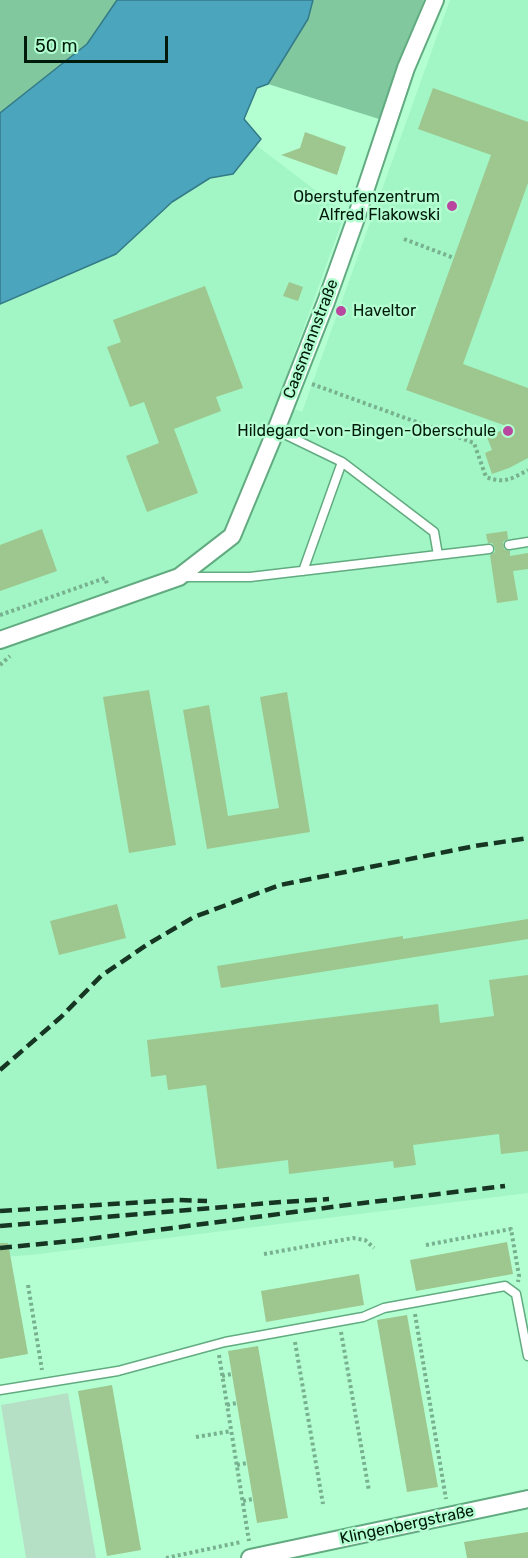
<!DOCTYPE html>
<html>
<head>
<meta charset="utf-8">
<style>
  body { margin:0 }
  #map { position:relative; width:528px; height:1558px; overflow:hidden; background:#b4ffd2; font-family:Rubik,sans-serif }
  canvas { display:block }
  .scale { position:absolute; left:24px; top:36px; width:144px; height:27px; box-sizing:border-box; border:3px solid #001a0b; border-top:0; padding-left:8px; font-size:18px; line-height:21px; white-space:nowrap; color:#001a0b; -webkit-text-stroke:4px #b4ffd2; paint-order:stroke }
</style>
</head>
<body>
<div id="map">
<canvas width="528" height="1558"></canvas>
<div class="scale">50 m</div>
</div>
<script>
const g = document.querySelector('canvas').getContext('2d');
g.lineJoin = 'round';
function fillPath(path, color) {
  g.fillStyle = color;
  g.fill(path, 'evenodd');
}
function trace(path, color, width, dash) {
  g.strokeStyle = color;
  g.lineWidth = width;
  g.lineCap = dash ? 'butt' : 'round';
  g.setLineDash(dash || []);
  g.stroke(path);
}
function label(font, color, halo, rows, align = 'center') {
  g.font = font + ' Rubik,sans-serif';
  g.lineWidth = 5;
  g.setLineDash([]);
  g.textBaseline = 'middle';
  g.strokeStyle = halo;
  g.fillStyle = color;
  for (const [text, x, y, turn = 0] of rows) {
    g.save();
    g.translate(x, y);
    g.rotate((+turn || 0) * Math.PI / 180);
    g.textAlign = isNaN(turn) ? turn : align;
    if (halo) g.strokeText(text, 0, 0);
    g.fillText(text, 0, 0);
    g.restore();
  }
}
fillPath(new Path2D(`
  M450,0h78v1193l-497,62 -31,2v-953l116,-50 56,-52 38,-24 23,-4 23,-29 89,68 -68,189 25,10z`), '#a2f5c4');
fillPath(new Path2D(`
  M68,1393l28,165h-70l-25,-153z`), '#b6e0c6');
fillPath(new Path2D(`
  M0,0h117l-30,44 -87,69z
  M313,0h111l-45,119 -111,-35 40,-65z`), '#82c89f');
const water = new Path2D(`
  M117,0h196l-5,19 -40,65 -11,4 -13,31 17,20 -28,35 -23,4 -38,24 -56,52 -116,50v-191l87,-69z`);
fillPath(water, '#4ba5bd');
trace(water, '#347b88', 1.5);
fillPath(new Path2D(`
  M433,88l95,34v61l-65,181 65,24v70l-19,10 -17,6 -7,-21 7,-3 -5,-13 22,-10 -103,-37 85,-235 -73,-26z
  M305,132l41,15 -9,28 -56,-20 19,-7z
  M289,282l14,5 -5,14 -15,-5z
  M205,286l38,102 -27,9 5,14 -47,18 24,64 -51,19 -21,-56 33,-13 -15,-41 -14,5 -23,-60 14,-5 -8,-22z
  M42,529l15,42 -57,20v-46z
  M507,531l1,8 -5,3 1,7 6,2v5l18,-3v16l-15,2 5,29 -21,3 -7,-48 5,-3v-4l-3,-5h-4l-2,-9z
  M149,690l27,155 -47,8 -26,-156z
  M287,692l23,140 -103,17 -24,-139 26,-5 19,111 51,-8 -19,-111z
  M117,904l9,34 -67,17 -9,-34z
  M528,919v20l-307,49 -4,-22 186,-30v3z
  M528,975v176l-27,3 -2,-20 -86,11 3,20 -22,3 -1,-7 -104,13 -1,-14 -71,9 -11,-84 -38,5 -2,-15 -15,2 -4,-37 291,-36 2,19 54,-7 -5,-36z
  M507,1242l6,32 -97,17 -6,-31z
  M0,1243h8l20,111 -28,5z
  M359,1274l5,31 -98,17 -5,-31z
  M407,1315l31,172 -31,5 -30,-172z
  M258,1346l30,172 -31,5 -29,-172z
  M112,1385l29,165 -34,6 -29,-165z
  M528,1532v26h-61l-3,-16z`), '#9dc78e');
const lane = new Path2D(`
  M276,430l66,32 -39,109
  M342,462l92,70 4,23
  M509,545l19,-3
  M182,577h68l239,-28
  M0,1390l118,-19 107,-29 138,-25 21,-9 121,-22 11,8 12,62`);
const street = new Path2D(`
  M0,640l179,-63 53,-41 44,-106 50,-128 29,-81 51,-153 29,-68
  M250,1558l278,-59`);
trace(lane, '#62ab81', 11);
trace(street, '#62ab81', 20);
trace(new Path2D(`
  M404,239l50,19
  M312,384l162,59 12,34c19,7 25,2 42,-7
  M0,615l105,-37 2,6
  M0,665l10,-9
  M426,1245l85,-16 8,47 -1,6
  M264,1254l89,-16 12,2 9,8
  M28,1285l14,85
  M415,1314l31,185
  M341,1332l28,159
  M295,1342l28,162
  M219,1355l30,186
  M222,1376l10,-2
  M227,1405l10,-2
  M196,1437l35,-6
  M237,1465l10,-2
  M243,1501l10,-2
  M166,1558l75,-16`), '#77b18f', 4, [3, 3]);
trace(lane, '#fff', 8);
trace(street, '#fff', 16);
trace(new Path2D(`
  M0,1070l61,-53 40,-41 47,-32 46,-27 86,-32 195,-39 53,-8
  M0,1211l176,-11 31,1
  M0,1226l282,-24 47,-3
  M0,1248l81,-8 274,-36 150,-18`), '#163623', 4.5, [12, 6]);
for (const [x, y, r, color] of [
  [452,206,6,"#b9469f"],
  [341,311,6,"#b9469f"],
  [508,431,6,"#b9469f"]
]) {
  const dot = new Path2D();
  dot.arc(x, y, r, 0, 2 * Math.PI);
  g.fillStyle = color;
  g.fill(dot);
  trace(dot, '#b4ffd2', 2);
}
label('16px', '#001a0b', '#b4ffd2', [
  ["Oberstufenzentrum",440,197],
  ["Alfred Flakowski",440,215],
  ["Haveltor",353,311,"left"],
  ["Hildegard-von-Bingen-Oberschule",496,431]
], 'right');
label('16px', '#001a0b', '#b4ffd2', [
  ["Caasmannstraße",311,339,-69],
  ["Klingenbergstraße",407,1525,-12]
]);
</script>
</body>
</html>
